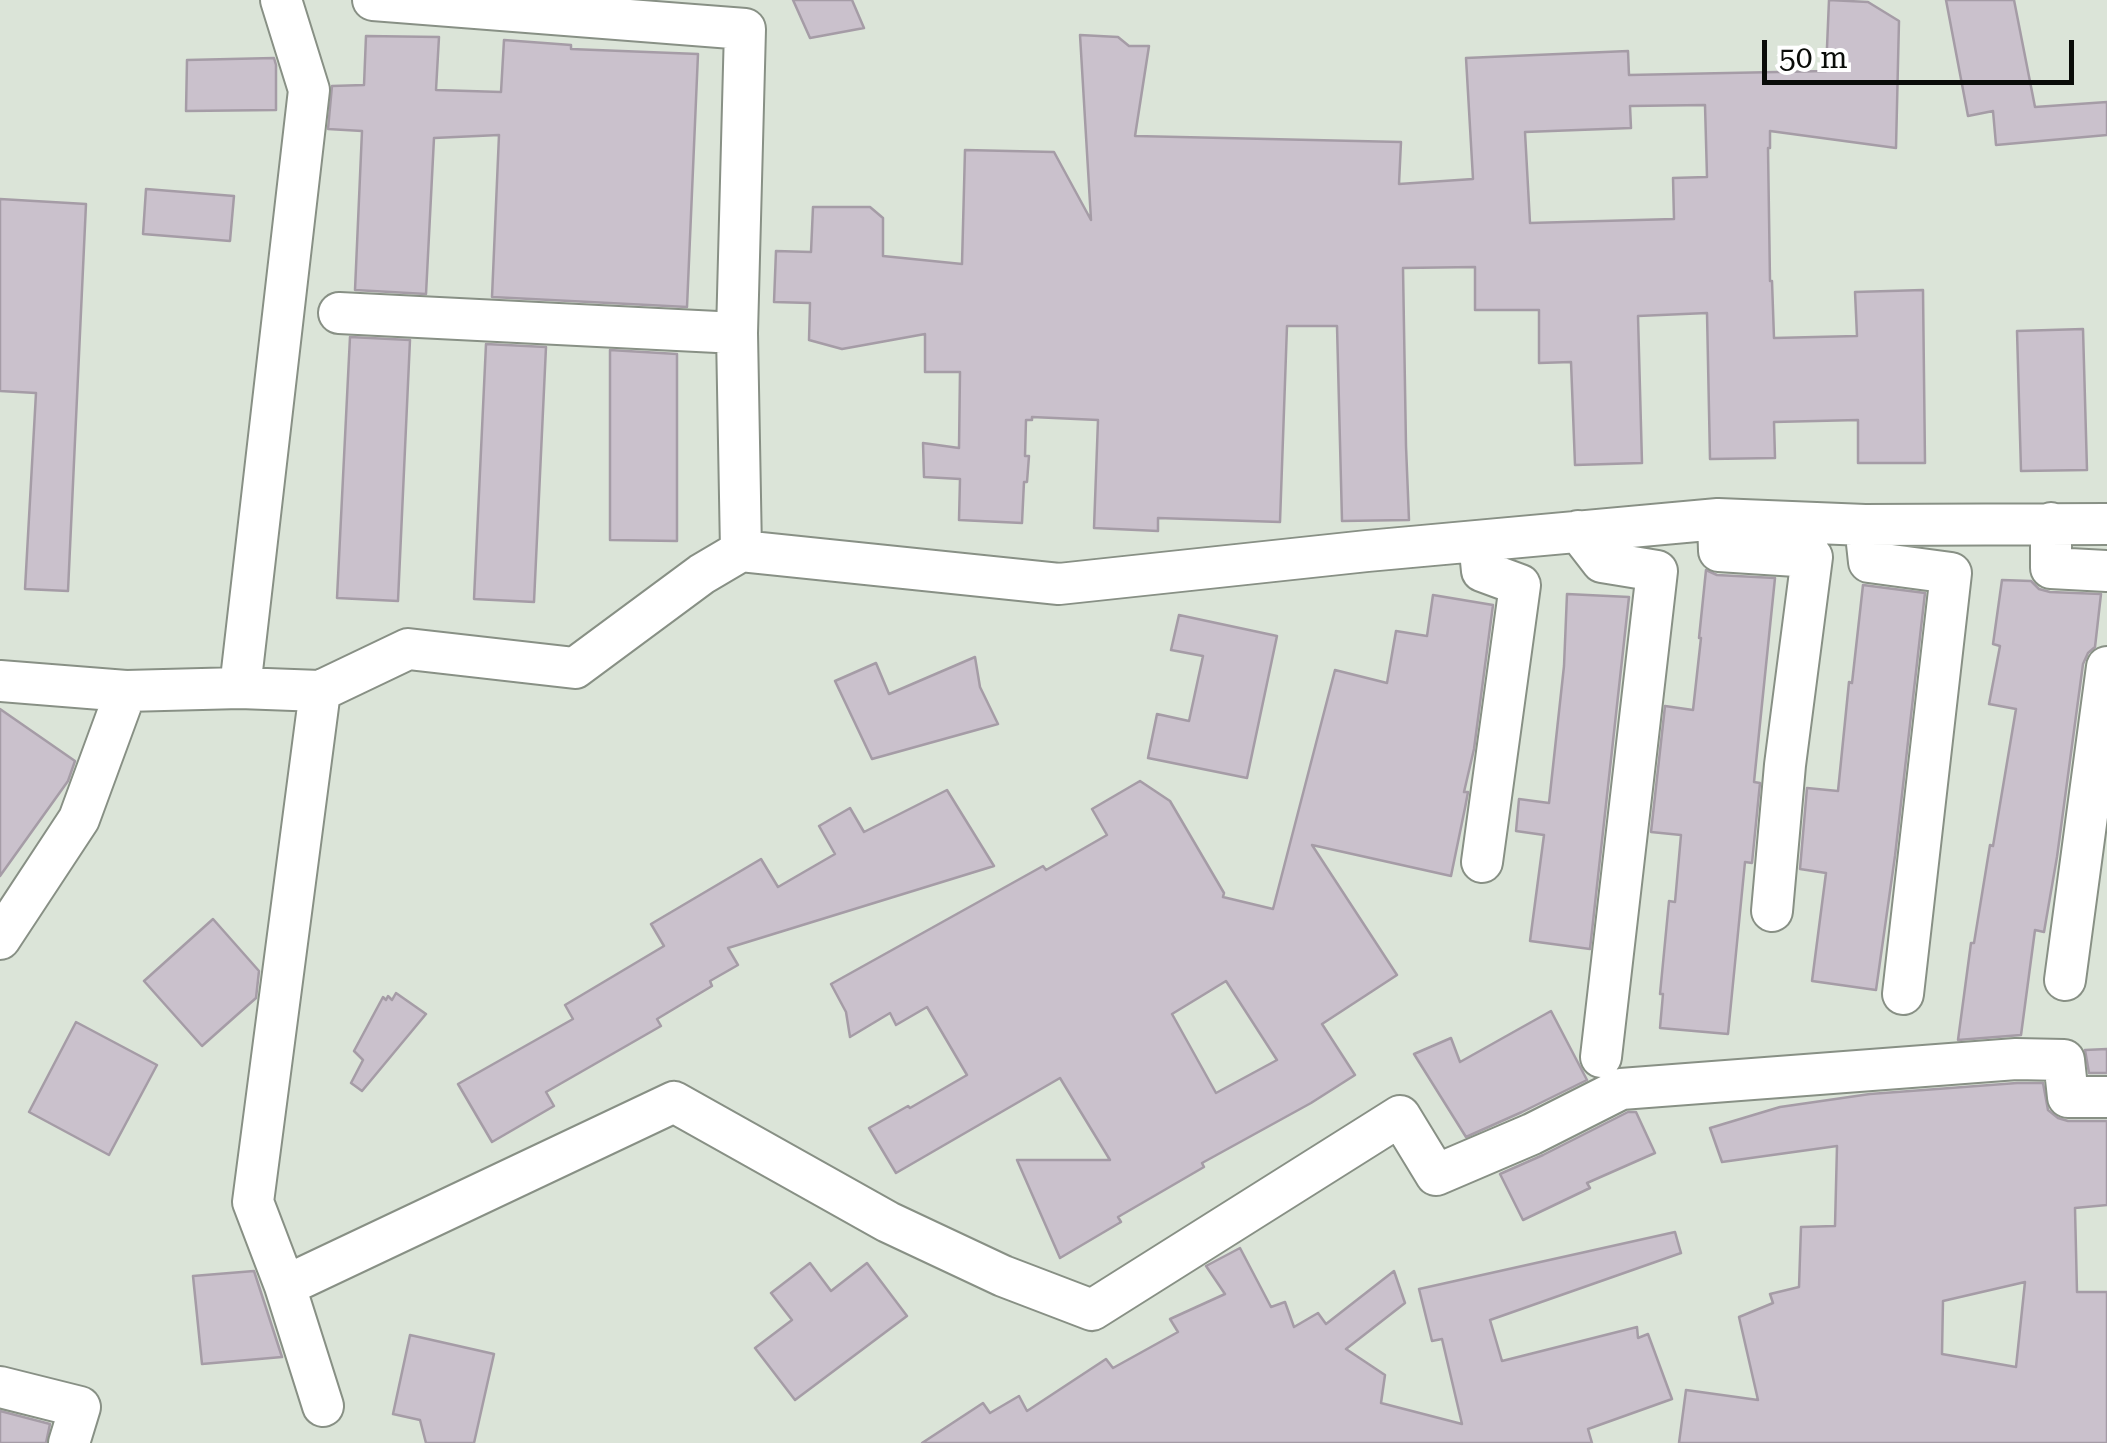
<!DOCTYPE html>
<html>
<head>
<meta charset="utf-8">
<style>
  body { margin:0 }
  #map { position:relative; width:2107px; height:1443px; overflow:hidden; background:#dbe4d8; font-family:"Roboto Serif",serif }
  canvas { display:block }
  .scale { position:absolute; left:1762px; top:40px; width:312px; height:45px; box-sizing:border-box; border:5px solid #0a0c09; border-top:0; padding-left:12px; font-size:30px; line-height:35px; white-space:nowrap; color:#0a0c09; -webkit-text-stroke:8px #fff; paint-order:stroke }
</style>
</head>
<body>
<div id="map">
<canvas width="2107" height="1443"></canvas>
<div class="scale">50 m</div>
</div>
<script>
const g = document.querySelector('canvas').getContext('2d');
g.lineJoin = 'round';
function fillPath(path, color) {
  g.fillStyle = color;
  g.fill(path, 'evenodd');
}
function trace(path, color, width, dash) {
  g.strokeStyle = color;
  g.lineWidth = width;
  g.lineCap = dash ? 'butt' : 'round';
  g.setLineDash(dash || []);
  g.stroke(path);
}
const building = new Path2D(`
  M793,0h59l12,28 -54,10z
  M1829,0l39,2 31,19 -3,127 -126,-17v17h-2l2,133h2l2,57 83,-2 -2,-44 68,-2 2,173h-67v-43l-84,2 1,36 -65,1 -3,-146 -69,3 4,147 -67,2 -4,-103 -32,1v-53h-64v-43l-72,1 3,178 3,74 -67,1 -5,-195h-50l-7,196 -122,-4v13l-64,-3 4,-108 -66,-3v3h-6l-1,36h4l-2,26h-3l-2,41 -63,-3 1,-41 -36,-2 -1,-34 36,5 1,-76h-35v-38l-83,15 -33,-9 1,-37 -36,-1 2,-51 35,1 2,-45h57l13,11v38l79,8 3,-114 89,2 37,68 -11,-185 38,2 11,9h20l-14,90 266,6 -2,42 74,-5 -7,-121 162,-7 1,24 197,-4zM1705,105l2,72 -34,1 1,41 -144,4 -5,-91 106,-4 -1,-22z
  M1946,0h68l21,107 72,-5v33l-111,10 -3,-34 -25,5z
  M366,36l73,1 -3,53 65,2 3,-52 67,5v4l127,5 -11,253 -195,-10 7,-162 -65,3 -8,156 -71,-4 7,-159 -34,-2 4,-43 32,-1z
  M274,58l2,7v45l-90,1 1,-51z
  M146,189l88,7 -4,45 -87,-7z
  M0,199l86,5 -18,387 -43,-2 11,-196 -36,-2z
  M2083,329l4,141 -66,1 -4,-140z
  M350,337l60,3 -12,261 -61,-3z
  M486,344l60,3 -12,255 -60,-3z
  M610,350l67,4v187l-67,-1z
  M1706,570l11,5 58,3 -21,204 6,1 -8,80 -7,-1 -17,172 -68,-6 3,-34h-3l9,-93 6,1 6,-67 -30,-3 14,-126 28,4 8,-72h-2z
  M2002,580l29,1 8,8 11,3 51,2 -6,53 -7,6 -5,11 -26,193 -13,75 -9,-2 -14,105 -63,5 13,-97h3l16,-98 3,1 23,-137 -27,-5 11,-58 -7,-2z
  M1863,585l62,8 -30,263 -19,134 -64,-9 14,-108 -26,-4 7,-81 31,3 11,-109 3,1z
  M1567,594l62,3 -39,352 -60,-8 14,-106 -28,-4 3,-32 30,4 15,-137z
  M1433,595l60,10 -19,144 -10,43h4l-3,16 -14,68 -139,-31 85,130 -75,49 33,51 -44,28 -109,60 2,4 -86,50 3,5 -61,36 -43,-98h93l-50,-82 -164,95 -27,-45 39,-22 2,2 57,-33 -40,-68 -31,18 -6,-12 -40,24 -4,-25 -15,-28 212,-118 3,4 61,-35 -15,-26 48,-28 30,20 54,92 -1,4 50,12 62,-239 52,13 9,-52 31,5zM1226,981l51,79 -61,33 -44,-79z
  M1179,615l98,21 -30,142 -99,-20 9,-44 32,7 14,-65 -32,-6z
  M975,657l5,30 18,37 -126,35 -37,-78 41,-18 13,31z
  M0,709l75,52 -7,20 -68,95z
  M947,790l47,76 -266,82 10,17 -28,16 2,5 -55,33 4,7 -115,66 8,14 -62,36 -34,-58 115,-65 -8,-14 99,-59 -13,-22 110,-65 17,28 57,-33 -16,-28 31,-18 14,24z
  M213,919l46,52 -3,27 -54,48 -58,-65z
  M396,993l30,21 -64,77 -11,-8 12,-23 -9,-9 29,-54 3,3 2,-4 4,4z
  M1551,1011l36,69 -65,32 -56,25 -52,-83 37,-16 9,24z
  M76,1022l81,43 -48,90 -80,-43z
  M2107,1049v24h-18l-4,-23z
  M2017,1083h26l5,27 10,8 10,3h39v84l-32,3 2,84h30v151h-428l7,-53 72,10 -19,-83 34,-14 -3,-9 29,-7 2,-60 34,-1 2,-80 -115,16 -12,-34 70,-21 90,-13zM2025,1282l-9,85 -74,-13 1,-53z
  M1628,1112h8l19,41 -68,30 3,5 -67,32 -23,-46 43,-19z
  M1675,1232l6,21 -191,67 12,41 135,-34 1,11 10,-4 24,65 -84,30 4,14h-670l61,-40 7,10 29,-17 8,15 79,-52 7,9 65,-36 -8,-13 55,-25 -19,-28 34,-18 31,59 14,-5 9,25 24,-14 8,11 68,-53 11,32 -59,46 39,26 -4,28 81,21 -20,-85 -10,2 -13,-52z
  M810,1263l21,28 36,-28 40,53 -112,84 -40,-52 37,-28 -21,-27z
  M254,1271l28,86 -80,7 -9,-88z
  M410,1335l84,19 -20,89h-48l-6,-23 -27,-6z
  M0,1411l50,13 -4,19h-46z`);
fillPath(building, '#cac1cc');
trace(building, '#a59ca6', 2.5);
const minor = new Path2D(`
  M373,0l372,29 -8,304 4,218
  M339,313l398,20
  M1718,519l1,32 93,6 -27,208 -13,146
  M2051,523v45l56,3
  M1865,525l4,37 82,11 -48,421
  M1578,531l24,31 55,9 -56,486
  M1479,541l3,30 38,14 -38,277
  M0,681l126,10 114,-3 80,3 88,-42 167,19 127,-94 39,-23 318,33 308,-33 351,-32 147,6 242,-1
  M240,688l69,-598 -28,-90
  M320,691l-67,511 32,84 38,120
  M0,939l79,-120 47,-128
  M2065,980l42,-313
  M285,1286l389,-184 214,120 115,54 89,34 308,-194 36,59 96,-41 89,-45 395,-30 48,1 4,37h39
  M0,1387l80,20 -11,36`);
trace(minor, '#889085', 44);
trace(minor, '#fff', 40);
</script>
</body>
</html>
